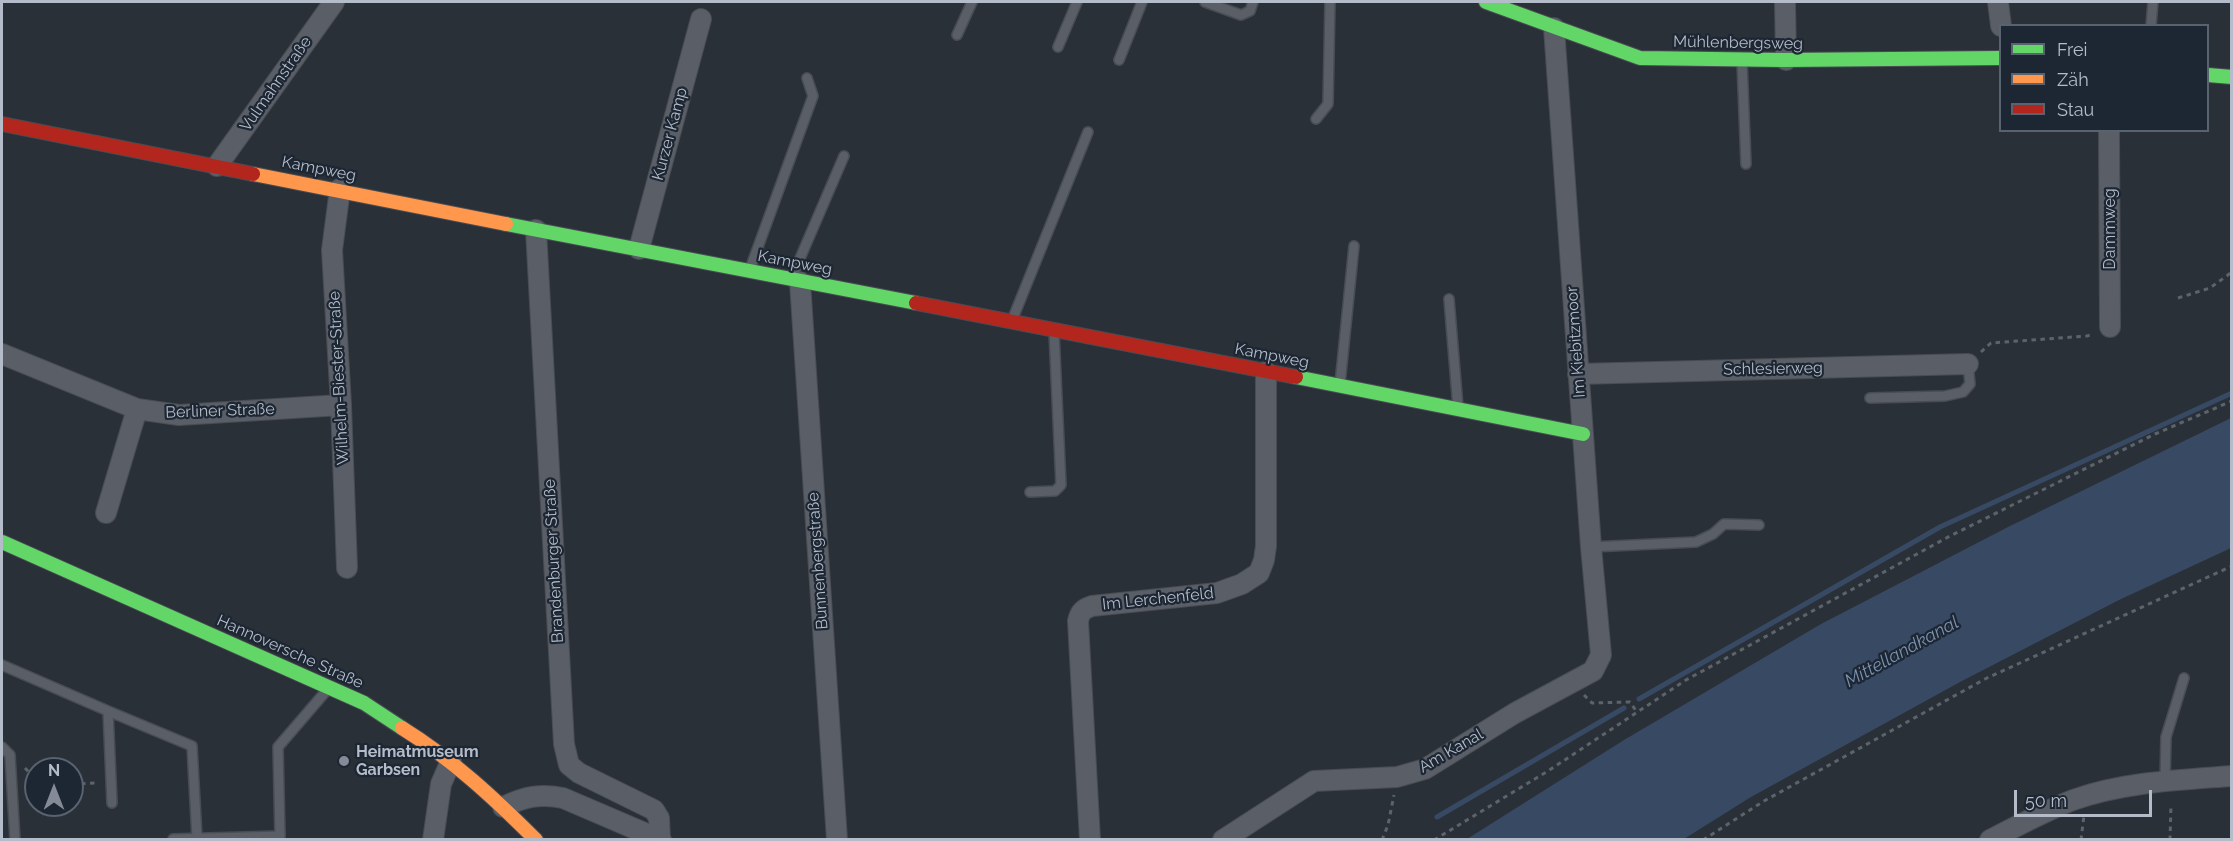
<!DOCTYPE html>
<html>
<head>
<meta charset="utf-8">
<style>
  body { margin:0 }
  #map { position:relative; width:2233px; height:841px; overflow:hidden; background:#2a3038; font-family:Raleway,sans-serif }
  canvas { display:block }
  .frame { position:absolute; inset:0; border:3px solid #b4bcc9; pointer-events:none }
  .legend { position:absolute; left:1999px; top:24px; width:210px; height:108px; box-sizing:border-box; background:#1d2633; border:2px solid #59626f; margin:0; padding:8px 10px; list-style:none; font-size:18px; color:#b4bcc9 }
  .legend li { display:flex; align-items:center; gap:12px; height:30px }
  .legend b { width:30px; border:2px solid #59626f }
  .north { position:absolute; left:24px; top:757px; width:60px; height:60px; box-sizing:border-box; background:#1d2633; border:2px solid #59626f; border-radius:50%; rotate:0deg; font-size:16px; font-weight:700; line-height:24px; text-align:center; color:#b4bcc9 }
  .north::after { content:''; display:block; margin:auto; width:21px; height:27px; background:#848b96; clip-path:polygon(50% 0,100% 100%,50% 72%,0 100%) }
  .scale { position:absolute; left:2014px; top:790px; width:138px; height:27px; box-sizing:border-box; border:3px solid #b4bcc9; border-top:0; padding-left:8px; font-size:18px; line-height:21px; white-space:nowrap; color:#b4bcc9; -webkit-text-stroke:4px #1d2633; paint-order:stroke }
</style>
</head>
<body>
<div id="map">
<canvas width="2233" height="841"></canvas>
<div class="frame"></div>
<ul class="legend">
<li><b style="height:8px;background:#63d668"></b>Frei</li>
<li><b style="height:8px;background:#ff974d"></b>Zäh</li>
<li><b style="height:8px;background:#b3261e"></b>Stau</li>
</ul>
<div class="north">N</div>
<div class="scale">50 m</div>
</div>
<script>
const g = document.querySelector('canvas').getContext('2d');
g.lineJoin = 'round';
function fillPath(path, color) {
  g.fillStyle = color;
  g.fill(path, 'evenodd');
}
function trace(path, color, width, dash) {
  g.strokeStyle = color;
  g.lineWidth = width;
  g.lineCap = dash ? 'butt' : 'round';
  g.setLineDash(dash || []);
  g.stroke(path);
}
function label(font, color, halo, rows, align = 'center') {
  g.font = font + ' Raleway,sans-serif';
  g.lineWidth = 4.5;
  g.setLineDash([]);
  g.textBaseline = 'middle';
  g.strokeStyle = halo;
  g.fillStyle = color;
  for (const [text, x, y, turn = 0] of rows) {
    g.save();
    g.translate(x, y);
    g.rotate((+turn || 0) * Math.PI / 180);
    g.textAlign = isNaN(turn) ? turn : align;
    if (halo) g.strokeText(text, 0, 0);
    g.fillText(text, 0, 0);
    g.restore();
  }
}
fillPath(new Path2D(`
  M2231,418v130l-112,52 -159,82 -209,115 -67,42h-217l157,-99 197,-116 187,-97z`), '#384963');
trace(new Path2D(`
  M1639,699l301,-172 292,-134
  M1437,817l187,-109`), '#384963', 5);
const lane = new Path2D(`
  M1205,2l36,13 9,-4 3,-9
  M2151,26l2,-24
  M957,35l15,-33
  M1058,47l19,-45
  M1119,60l23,-58
  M1742,62l4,102
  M1316,119l12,-15 2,-102
  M750,269l63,-173 -6,-18
  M792,277l52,-121
  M1449,299l9,108
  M1013,318l75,-186
  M1340,384l14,-138
  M1870,398l75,-2 18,-4 7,-8 -2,-20
  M1030,492l25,-1 6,-6 -7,-153
  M1591,547l105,-5 17,-8 11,-10 35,1
  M2,665l106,46 4,92
  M108,711l84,35 5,92
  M2,747l8,8 5,85
  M2165,781l1,-44 18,-59
  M173,839l107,-3 -2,-89 49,-57`);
const street = new Path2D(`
  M1785,2l1,58
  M1998,2l3,24
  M2109,130l1,197
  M217,166l117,-164
  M340,189l-8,61 9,155 6,163
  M536,230l28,514 5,21 10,8 75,37 5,8 1,21
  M639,249l62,-230
  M800,282l37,558
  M2,354l135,55 42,6 162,-10
  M1578,374l390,-10
  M106,513l31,-104
  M503,807c21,-10 37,-14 60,-9l98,42
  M433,840l8,-56 10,-23
  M1090,840l-12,-219c2,-9 5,-12 14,-15l125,-13 25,-9 17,-11 5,-13 2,-14v-174
  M1223,840l91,-59 83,-4 28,-8 90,-56 78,-42 8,-16 -10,-108 -37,-519
  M1990,840c27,-14 55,-29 83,-40 50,-18 106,-20 159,-24`);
const fast = new Path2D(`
  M1486,2l154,56 143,2 217,-2
  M2208,75l24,2
  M506,224l410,79
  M1296,377l287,57
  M2,542l362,161 38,25`);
const slow = new Path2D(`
  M253,174l253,50
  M402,728c50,31 92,70 134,112`);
const jam = new Path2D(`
  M2,124l251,50
  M916,303l380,74`);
trace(lane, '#484c53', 12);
trace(street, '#484c53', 22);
trace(fast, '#484c53', 16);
trace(slow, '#484c53', 16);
trace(jam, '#484c53', 16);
trace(new Path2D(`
  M2178,298l32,-10 22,-16
  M1981,352l10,-9 96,-7 6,-2
  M1584,695l8,8 38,-1 7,10
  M25,768l11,12
  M72,784l25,-1
  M1382,840l6,-15 6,-30
  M1434,840l114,-69 138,-91 264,-144 205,-102 77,-33
  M1703,840l61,-39 221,-122 247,-113
  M2081,840l3,-25
  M2170,840l1,-36`), '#5d636a', 3, [4.5, 4.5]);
trace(lane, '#5a5e66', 9);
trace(street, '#5a5e66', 20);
trace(fast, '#63d668', 14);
trace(slow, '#ff974d', 14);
trace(jam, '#b3261e', 14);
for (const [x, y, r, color] of [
  [344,761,6,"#848b96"]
]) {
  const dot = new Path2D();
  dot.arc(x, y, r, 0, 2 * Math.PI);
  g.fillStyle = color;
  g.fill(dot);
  trace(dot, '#1d2633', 2);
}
label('16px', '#b4bcc9', '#1d2633', [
  ["Mühlenbergsweg",1738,43,1],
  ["Vulmahnstraße",276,84,-55],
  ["Kurzer Kamp",670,134,-75],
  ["Kampweg",319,169,11],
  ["Dammweg",2110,229,-90],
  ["Kampweg",795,263,11],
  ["Im Kiebitzmoor",1576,342,-94],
  ["Kampweg",1272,356,11],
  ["Schlesierweg",1773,369,-1],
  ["Wilhelm-Biester-Straße",339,378,-93],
  ["Berliner Straße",220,411,-2],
  ["Brandenburger Straße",554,561,-93],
  ["Bunnenbergstraße",818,561,-94],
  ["Im Lerchenfeld",1158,599,-6],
  ["Hannoversche Straße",290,652,24],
  ["Am Kanal",1451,751,-30]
]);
label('bold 16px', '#b4bcc9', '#1d2633', [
  ["Heimatmuseum",356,752],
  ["Garbsen",356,770]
], 'left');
label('italic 18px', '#7c92b1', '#1d2633', [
  ["Mittellandkanal",1902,652,-29]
]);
</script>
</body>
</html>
